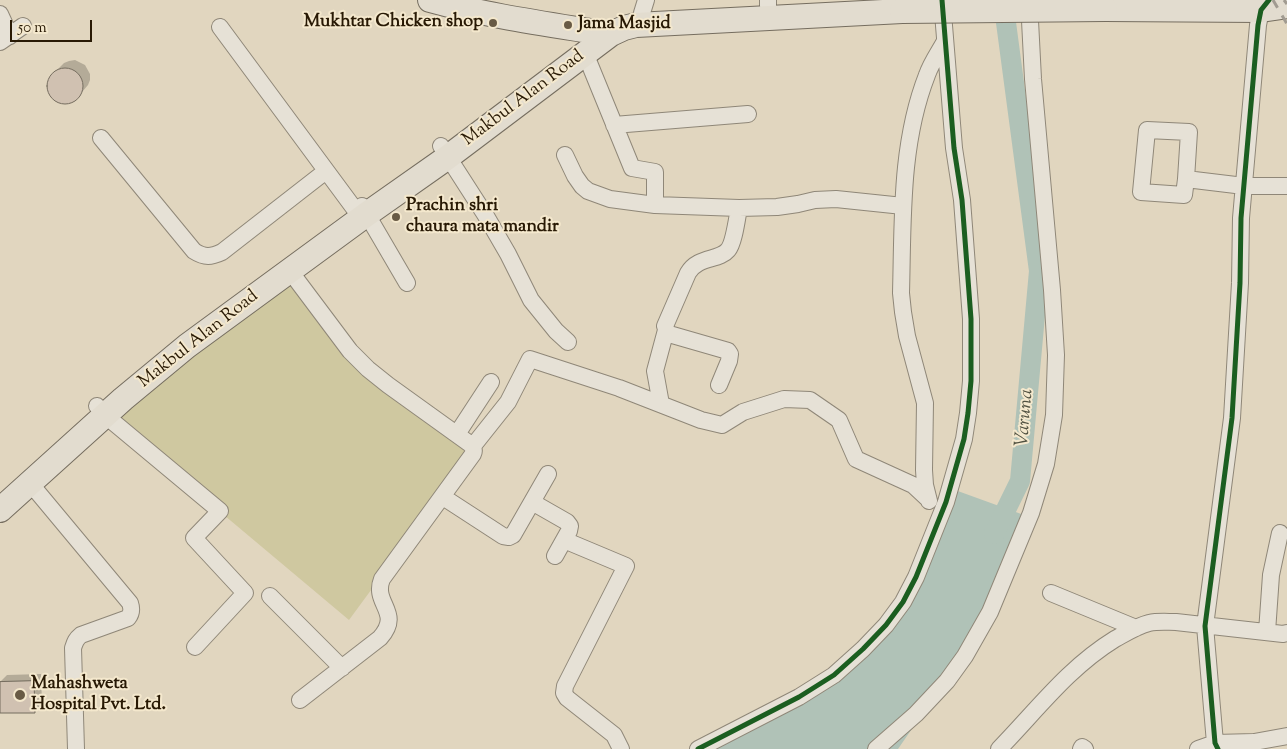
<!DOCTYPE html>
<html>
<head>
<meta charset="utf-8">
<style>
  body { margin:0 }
  #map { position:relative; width:1287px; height:749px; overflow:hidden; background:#e1d6bf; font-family:"Sorts Mill Goudy",serif }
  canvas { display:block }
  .scale { position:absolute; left:10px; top:20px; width:82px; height:22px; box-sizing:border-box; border:2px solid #281904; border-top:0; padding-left:6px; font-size:15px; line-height:18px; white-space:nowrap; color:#281904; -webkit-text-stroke:4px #f4e8cd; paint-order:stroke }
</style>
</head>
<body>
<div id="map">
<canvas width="1287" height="749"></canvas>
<div class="scale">50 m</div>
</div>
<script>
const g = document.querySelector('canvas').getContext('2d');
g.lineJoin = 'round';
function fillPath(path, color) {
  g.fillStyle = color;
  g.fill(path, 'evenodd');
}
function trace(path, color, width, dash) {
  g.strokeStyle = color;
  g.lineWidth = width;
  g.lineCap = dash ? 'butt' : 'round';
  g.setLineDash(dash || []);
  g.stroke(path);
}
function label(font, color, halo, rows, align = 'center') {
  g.font = font + ' "Sorts Mill Goudy",serif';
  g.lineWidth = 4;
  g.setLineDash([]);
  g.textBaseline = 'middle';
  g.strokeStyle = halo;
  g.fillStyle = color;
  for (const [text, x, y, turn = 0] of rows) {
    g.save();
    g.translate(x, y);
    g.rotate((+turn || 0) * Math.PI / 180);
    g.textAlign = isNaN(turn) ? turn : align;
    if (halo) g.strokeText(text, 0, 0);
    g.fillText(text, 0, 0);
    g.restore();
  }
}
fillPath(new Path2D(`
  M288,274l81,102 102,78 -122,166 -249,-209z`), '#cfc8a0');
fillPath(new Path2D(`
  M955,490l80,29 -34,81 -103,149h-204l126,-61 90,-89z`), '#b0c2b7');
fillPath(new Path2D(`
  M75,60l10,5 5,9v6l-2,5 -11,13 -5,3 -10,1 -10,-6 -3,-5v-11l3,-5 12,-12 5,-2z
  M41,674l1,30 -8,8h-34v-30l7,-7z`), '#0003');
trace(new Path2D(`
  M994,534l26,-53 19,-210 -36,-271`), '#b0c2b7', 20);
const building = new Path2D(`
  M47 86a18 18 0 1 1 36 0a18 18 0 1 1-36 0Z
  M34,681l1,32h-35v-31z`);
fillPath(building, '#d0c1b1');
trace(building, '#756d5f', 1);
const minor = new Path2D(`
  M768,0v6
  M642,13l4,-13
  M0,14l10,22
  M220,27l136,184
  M0,42l23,-16
  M585,53l47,115 23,4v33
  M614,125l134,-11
  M1147,130l42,2 -3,47 -2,16 -43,-3z
  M101,138l93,113c11,7 17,6 28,1l104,-81
  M441,146l45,70 22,38 23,46 25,31 12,11
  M565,155l10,21 7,10 6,5 22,8 45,6 84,3 38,-1 21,-3 17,-4 21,-1 67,7
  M1186,179l58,7h43
  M362,206l45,77
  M290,271l60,80 18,18 20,16 82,59c3,3 5,6 3,10l-91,125c-10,25 21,33 -2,59l-80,62
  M719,385l10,-24 1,-7 -2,-3 -59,-17 -2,-2 -2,-6 23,-53c10,-17 31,-12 40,-23 6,-7 9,-32 11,-42
  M661,404l-6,-33 11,-41
  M97,406l9,10 114,95 -26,27 51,55 -50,54
  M457,434l34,-52
  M473,446l35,-44 22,-43 89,29 82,32 21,5 21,-13 41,-13 26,1 29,20 17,39 57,26 15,14
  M30,483l100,120c2,6 2,10 -2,15l-47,17c-5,4 -6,7 -8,13l3,101
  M443,497l60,39 6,1 4,-2 35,-61
  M929,501l-4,-16 -1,-15 1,-67 -18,-67 -4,-24 -2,-19c2,-73 -1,-149 26,-218 4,-12 12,-23 18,-34
  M532,502l35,20 3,4 -1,5 -14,25
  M564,540l62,26 -61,120 -1,7 3,5 47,37 7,14
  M1051,593l85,35
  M270,596l72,72
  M1267,632l4,-57 9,-42
  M698,749l101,-52 35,-22 29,-26 23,-24 17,-23 13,-25 30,-75 18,-63 4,-26 3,-32v-62l-9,-119 -8,-52 -12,-147
  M876,749l40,-35 31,-33 18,-25 25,-44 41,-99 15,-49 8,-49 2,-60 -4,-65 -19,-211 -4,-78
  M999,749c38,-39 69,-81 116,-110 11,-6 22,-13 34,-16 9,-2 18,-1 27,-1l107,12 4,-1
  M1081,749l1,-2 3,2
  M1198,749l17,-6 39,-1 33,-6
  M1218,749l-3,-6 -10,-117 27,-208 8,-135 1,-65 17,-193 3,-15 6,-7`);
const highway = new Path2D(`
  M430,0c54,15 110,23 166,32
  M1105,9l156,1 26,-4
  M0,510l123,-111 64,-53 180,-132 81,-57 163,-123 13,-6 12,-3 266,-14`);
trace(minor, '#8f8778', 18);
trace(highway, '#756d5f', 26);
trace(minor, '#e6e1d6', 16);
trace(highway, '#e2dccf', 24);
trace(new Path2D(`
  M1273,0l14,24
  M1284,0l3,4`), '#a19b91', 3, [9, 9]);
const highwayBridge = new Path2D(`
  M902,11l203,-2`);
trace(highwayBridge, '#756d5f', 26, []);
trace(highwayBridge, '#e2dccf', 24);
trace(new Path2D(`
  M698,749l101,-52 35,-22 29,-26 23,-24 17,-23 13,-25 30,-75 18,-63 4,-26 3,-32v-62l-9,-119 -8,-52 -12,-148
  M1218,749l-3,-6 -10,-117 27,-208 8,-135 1,-65 17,-193 3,-15 8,-10`), '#1b5e20', 5);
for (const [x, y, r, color] of [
  [493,23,5,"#695b45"],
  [568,25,5,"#695b45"],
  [396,217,5,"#695b45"],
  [20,695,6,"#695b45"]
]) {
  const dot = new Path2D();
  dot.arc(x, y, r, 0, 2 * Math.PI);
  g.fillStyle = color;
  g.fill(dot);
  trace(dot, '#f4e8cd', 2);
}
label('bold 18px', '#281904', '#f4e8cd', [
  ["Mukhtar Chicken shop",483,23,"right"],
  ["Jama Masjid",578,25],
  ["Prachin shri",406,207],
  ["chaura mata mandir",406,228],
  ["Mahashweta",31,685],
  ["Hospital Pvt. Ltd.",31,706]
], 'left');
label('18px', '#281904', '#f4e8cd', [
  ["Makbul Alan Road",524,99,-37],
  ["Makbul Alan Road",199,340,-38]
]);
label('italic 19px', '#505141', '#f4e8cd', [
  ["Varuna",1026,418,-85]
]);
</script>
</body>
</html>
